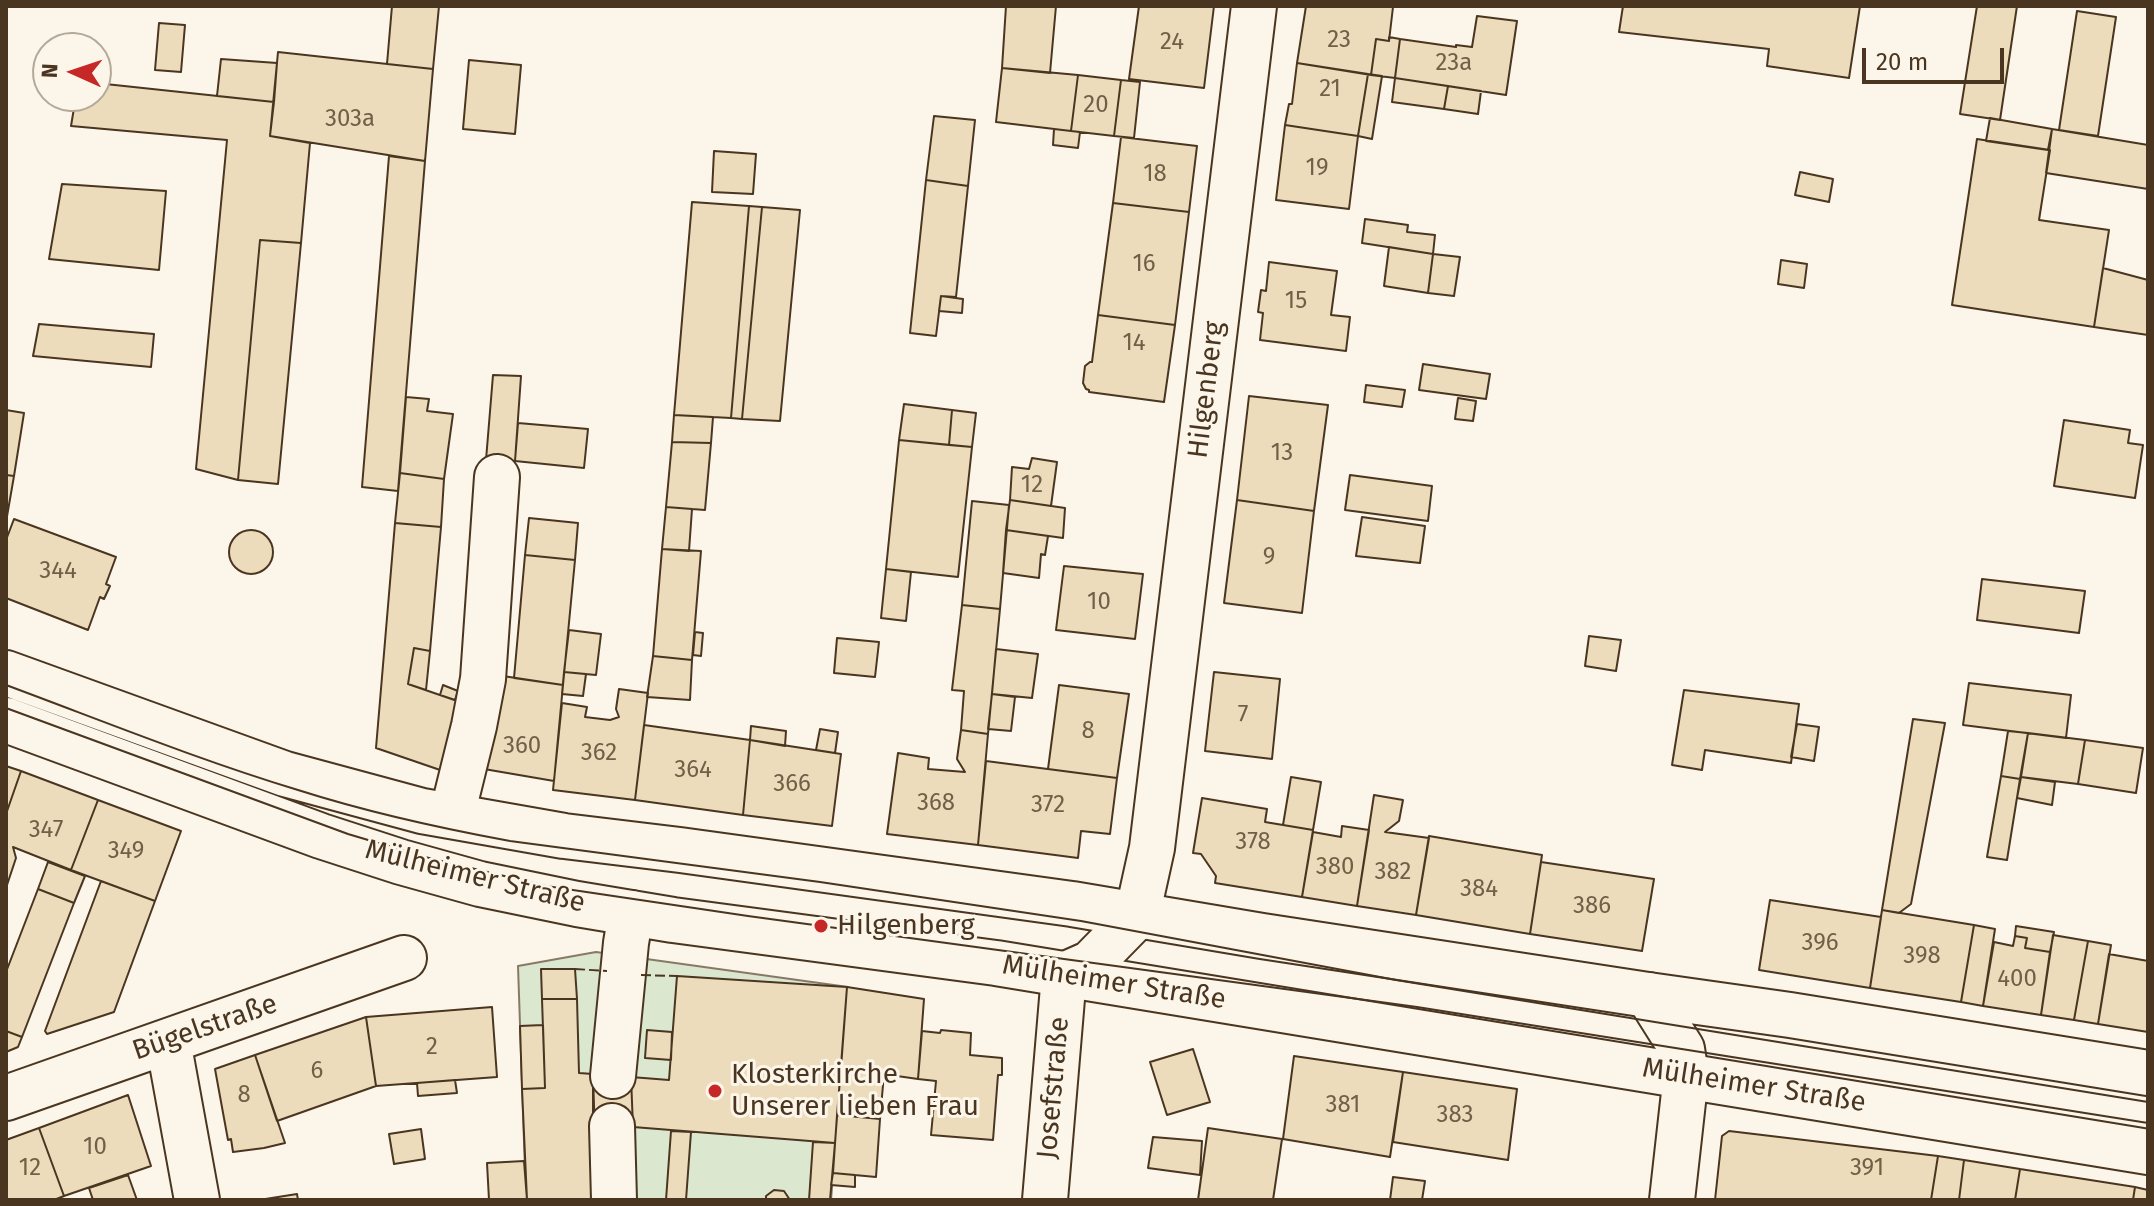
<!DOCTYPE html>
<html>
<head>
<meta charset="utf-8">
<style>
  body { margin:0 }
  #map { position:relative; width:2154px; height:1206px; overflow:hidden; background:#fbf6e9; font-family:"Fira Sans",sans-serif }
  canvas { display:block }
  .frame { position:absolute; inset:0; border:8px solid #4a3520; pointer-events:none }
  .north { position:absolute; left:32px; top:32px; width:80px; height:80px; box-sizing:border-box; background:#fbf6e9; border:2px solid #b4a999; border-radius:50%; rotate:273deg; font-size:22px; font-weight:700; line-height:32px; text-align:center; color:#4a3520 }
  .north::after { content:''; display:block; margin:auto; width:28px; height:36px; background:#c62828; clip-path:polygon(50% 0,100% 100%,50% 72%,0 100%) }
  .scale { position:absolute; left:1862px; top:48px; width:142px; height:36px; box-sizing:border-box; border:4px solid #4a3520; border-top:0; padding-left:10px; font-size:24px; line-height:28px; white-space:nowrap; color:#4a3520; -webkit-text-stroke:6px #fbf6e9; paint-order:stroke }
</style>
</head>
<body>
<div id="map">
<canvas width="2154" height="1206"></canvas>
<div class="frame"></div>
<div class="north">N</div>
<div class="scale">20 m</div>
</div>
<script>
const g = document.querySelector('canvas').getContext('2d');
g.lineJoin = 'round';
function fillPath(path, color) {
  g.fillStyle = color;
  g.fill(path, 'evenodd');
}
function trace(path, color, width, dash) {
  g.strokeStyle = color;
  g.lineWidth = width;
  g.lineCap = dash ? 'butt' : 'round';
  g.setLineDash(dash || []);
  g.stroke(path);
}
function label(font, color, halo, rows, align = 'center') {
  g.font = font + ' "Fira Sans",sans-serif';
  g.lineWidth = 6;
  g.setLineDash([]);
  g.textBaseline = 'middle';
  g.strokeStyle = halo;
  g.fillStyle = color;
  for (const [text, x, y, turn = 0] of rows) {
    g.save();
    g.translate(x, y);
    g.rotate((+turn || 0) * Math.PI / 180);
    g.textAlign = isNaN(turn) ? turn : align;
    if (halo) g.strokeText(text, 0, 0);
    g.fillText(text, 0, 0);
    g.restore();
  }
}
const green = new Path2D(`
  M596,952l252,35 -17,213h-305l-8,-234z`);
fillPath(green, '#dce7d0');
trace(green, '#887966', 2);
const building = new Path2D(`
  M392,6h47l-6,63 -46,-5z
  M1006,6h50l-6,67 -48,-5z
  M1139,6h75l-10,82 -75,-9z
  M1306,6l87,1 -4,34 -13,-2 -5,36 -74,-12z
  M1623,6h237l-11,72 -82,-12 2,-17 -150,-17z
  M1977,6h40l-17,114 -40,-6z
  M2077,11l39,6 -18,119 -39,-6z
  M1477,16l40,5 -11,74 -111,-17 5,-39 56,8v-2l16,2z
  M159,23l26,2 -4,47 -26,-2z
  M1389,37l11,2 -5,39 -24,-3 5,-36 13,2z
  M278,52l155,17 -8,92 -155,-25z
  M221,59l56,4 -3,39 -57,-6z
  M469,60l52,5 -6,69 -52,-5z
  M1297,63l71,11 -10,62 -73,-11 4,-21h3z
  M1002,68l76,7 -7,56 -75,-9z
  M1368,74l14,2 -10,63 -14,-3z
  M1078,75l43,5 -7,56 -43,-5z
  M1395,78l53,8 -4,23 -52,-7z
  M1121,80l19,2 -6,56 -20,-2z
  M96,83l178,19 -4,34 40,7 -9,100 -41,-3 -22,240 -42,-11 31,-329 -156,-14 5,-30h20z
  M1448,86l33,5 -3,23 -34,-5z
  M934,116l41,4 -7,66 -42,-6z
  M1990,118l62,11 -4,21 -62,-9z
  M1285,125l73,11 -9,73 -73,-9z
  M1054,129l26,3 -2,16 -25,-3z
  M2052,129l96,16v44l-102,-16z
  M1121,137l76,9 -8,66 -76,-9z
  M1977,139l73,11 -11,70 70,10 -15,97 -142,-22z
  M714,151l42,3 -3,40 -41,-2z
  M389,156l36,5 -27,330 -36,-4z
  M1800,172l33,7 -4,23 -34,-7z
  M926,180l42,6 -12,111 -15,-1 -5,40 -26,-3z
  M62,184l104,7 -7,79 -110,-11z
  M692,202l57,4 -18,212 -57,-3z
  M1113,203l76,9 -14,113 -77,-10z
  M749,206l13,1 -20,212 -11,-1z
  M762,207l38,3 -20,211 -38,-2z
  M1365,219l43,6 -1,7 28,3 -2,19 -71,-11z
  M260,240l41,3 -23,241 -40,-4z
  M1389,247l44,7 -5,39 -44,-7z
  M1433,254l27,3 -6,39 -26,-3z
  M1781,260l26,4 -3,24 -26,-4z
  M1269,262l68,9 -6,44 19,2 -4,34 -86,-11 3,-27 -5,-1 3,-22 5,1z
  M2103,268l45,12v55l-54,-8z
  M941,296l22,3 -1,14 -23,-2z
  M1098,315l77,10 -11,77 -75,-10v-2l-3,-1 -3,-6 2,-17 5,-4h2z
  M39,324l115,10 -3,33 -118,-11z
  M1423,364l67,10 -4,25 -67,-9z
  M493,375l28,1 -6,85 -29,-1z
  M1366,385l39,5 -3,17 -38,-5z
  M1249,396l79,9 -14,106 -77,-11z
  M406,397l23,2 -2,12 26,3 -9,65 -44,-6z
  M1458,398l18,3 -3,20 -18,-2z
  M904,404l48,6 -3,35 -50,-5z
  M6,410l18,3 -10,63 -8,-1z
  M952,410l24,3 -4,34 -23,-2z
  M674,415l39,2 -2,26 -39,-1z
  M2064,420l66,10 -2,13 15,2 -8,53 -81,-12z
  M518,423l70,6 -4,39 -69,-7z
  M899,440l73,7 -14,130 -72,-8z
  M672,442l39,1 -6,67 -39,-3z
  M1032,458l25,4 -6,44 -41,-6 2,-33 17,2z
  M400,473l44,6 -3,48 -46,-4z
  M6,475l8,1 -8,46z
  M1350,475l82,11 -4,35 -83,-11z
  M1010,500l55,8 -2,30 -57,-8z
  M1237,500l77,11 -12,102 -78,-10z
  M972,501l37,4 -9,104 -38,-4z
  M666,507l26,2 -3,42 -27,-2z
  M1362,517l63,9 -5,37 -64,-7z
  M529,518l49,5 -3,37 -50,-5z
  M14,519l102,38 -10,27 4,2 -6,13 -4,-2 -12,33 -82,-32v-58z
  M395,523l46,4 -11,124 -16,-3 -6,36 58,20 -23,67 -67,-23z
  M1006,530l42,6 -3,19 -4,-1 -2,24 -36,-5z
  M229 552a22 22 0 1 1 44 0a22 22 0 1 1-44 0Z
  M662,549l39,2 -9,109 -39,-4z
  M525,555l50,5 -12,125 -49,-7z
  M1064,566l79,8 -8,65 -79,-9z
  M886,569l25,3 -5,49 -25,-3z
  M1982,579l103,12 -6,42 -102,-13z
  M962,605l38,4 -12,125 -27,-4 3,-39 -12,-1z
  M569,630l32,4 -5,41 -32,-3z
  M695,632l8,1 -2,23 -8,-1z
  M1589,636l32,4 -5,31 -31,-5z
  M837,638l42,4 -4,35 -41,-4z
  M414,648l16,3 -4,39 -18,-6z
  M996,649l42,5 -6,44 -40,-4z
  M653,656l39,4 -2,40 -43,-3z
  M564,672l22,2 -3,22 -21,-2z
  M1214,672l66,7 -8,80 -67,-8z
  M496,675l67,10 -9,96 -70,-12z
  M1969,683l102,12 -5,43 -103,-13z
  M443,685l15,6 -3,9 -15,-5z
  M1059,685l70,9 -12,84 -69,-9z
  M619,689l29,4 -13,107 -82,-10 9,-87 25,4 -2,10 25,3 9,-3 -3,-8z
  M1684,690l115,14 -8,59 -86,-13 -3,20 -30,-5z
  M992,694l23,3 -4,34 -23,-2z
  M1913,719l32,4 -34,181 -12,9 -17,-3z
  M1797,724l22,3 -5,34 -23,-4z
  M644,725l106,15 -7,75 -108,-15z
  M751,726l35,5 -1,15 -35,-6z
  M820,729l18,3 -3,21 -19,-3z
  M961,730l27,4 -10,111 -91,-11 11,-81 31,5 -1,11 37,3 -8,-13z
  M2008,731l20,2 -8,46 -19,-3z
  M2028,733l57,7 -7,44 -57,-7z
  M750,740l91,14 -9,72 -89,-11z
  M2085,740l58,8 -7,45 -58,-9z
  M986,761l131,17 -7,56 -29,-3 -3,27 -100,-13z
  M6,766l15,5 -15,43z
  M21,771l77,29 -27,70 -58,-23 3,11 -10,30v-74z
  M2001,776l19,3 -13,81 -20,-3z
  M1291,777l30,5 -8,48 -30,-5z
  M2021,777l34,5 -3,23 -35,-7z
  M1374,795l29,5 -4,21 -14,11 44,6 -13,77 -59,-9z
  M1202,798l65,11 -2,13 48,8 -11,67 -87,-14 1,-7 -15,-22 -8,-1z
  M98,800l83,31 -26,70 -84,-31z
  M1342,826l27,4 -12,76 -55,-9 11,-65 28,5z
  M1429,836l113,19 -12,79 -114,-19z
  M48,862l37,14 -11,27 -36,-14z
  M1541,862l113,17 -12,72 -112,-17z
  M101,881l54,20 -41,111 -67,22 -2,-3z
  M38,889l36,14 -52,134 -16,-6v-59z
  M1770,900l111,17 -11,71 -111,-18z
  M1882,910l92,15 -13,77 -91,-14z
  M1974,925l21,4 -12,77 -22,-4z
  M2016,926l38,6 -4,20 -25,-4 2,-10 -12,-2z
  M2053,935l35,6 -14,79 -33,-5z
  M2015,936l12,2 -2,10 25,4 -9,63 -58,-9 11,-64 19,4z
  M2088,941l23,4 -13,79 -24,-4z
  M2109,954l39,7v71l-50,-8z
  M541,969h34l2,30h-35z
  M677,976l170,11 -12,156 -202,-16 -2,-50 38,3z
  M847,987l77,12 -6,80 -77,-11z
  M542,999h35l2,74 14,1 4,126h-70l-5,-111 23,-1z
  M492,1007l5,70 -121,9 -10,-69z
  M366,1017l10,69 -99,35 -22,-66z
  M543,1025l2,63 -23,1 -2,-63z
  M647,1030l25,2 -1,28 -26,-2z
  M941,1030l30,3 -1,22 32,3v17h-4l-5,65 -62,-5 5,-54 -18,-2 4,-48 18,2z
  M6,1031l16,6 -4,10 -12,5z
  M1193,1049l17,53 -43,13 -17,-53z
  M255,1055l30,88 -21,5 -31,4 -2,-13 -3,1 -13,-71z
  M1294,1056l109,16 -13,85 -107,-18z
  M841,1068l43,6 -4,45 -43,-4z
  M1403,1072l114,17 -9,71 -115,-18z
  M593,1074l38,3 2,50 -40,-2z
  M455,1080l2,13 -39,3 -1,-13z
  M128,1095l23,71 -87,30 -25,-68z
  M837,1115l43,4 -4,58 -43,-4z
  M39,1128l25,68 -10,4h-48v-60z
  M1208,1128l74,11 -9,61h-75z
  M421,1129l4,30 -31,5 -5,-30z
  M671,1131l20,1 -5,68h-20z
  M1729,1131l209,25 -7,44h-216l7,-64z
  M1153,1137l49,4 -2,34 -52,-7z
  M813,1142l22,1 -5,57h-21z
  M1938,1156l26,4 -5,40h-28z
  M1964,1160l56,9 -5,31h-56z
  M524,1161l3,39h-38l-2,-37z
  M2020,1169l115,18 -2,13h-118z
  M833,1173l22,2v12l-24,-2z
  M128,1175l9,25h-44l-4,-12z
  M1393,1177l32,4 -3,19h-32z
  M2135,1187l13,3v10h-15z
  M774,1190l10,1 6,9h-24v-4z
  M297,1194l1,6h-39z`);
fillPath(building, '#ecdcbc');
trace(building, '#4a3520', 2);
const minor = new Path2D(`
  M452,815l22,-89 9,-47 14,-202
  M1648,995l34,54 4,26 -14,125
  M168,1041l29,159
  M613,1076l13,-133 5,-30
  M6,1098l398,-140
  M612,1126l2,74
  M1045,1200l19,-225 27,-12 46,-47 15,-68 102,-842`);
const major = new Path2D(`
  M6,673l279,101 137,37 142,25 116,14 392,54 190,32 386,59 142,20 358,58
  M6,720l315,116 80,26 79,22 97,20 96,16 323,43 1152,189`);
trace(minor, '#4a3520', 48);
trace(major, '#4a3520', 48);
trace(minor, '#fbf6e9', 44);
trace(major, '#fbf6e9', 44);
trace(new Path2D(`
  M6,685c97,36 193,75 292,105 69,22 141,38 212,51l310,41 261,39 315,59 752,122
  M6,708l342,126 77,23 121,29 202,30 669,91 731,116`), '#4a3520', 2);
trace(new Path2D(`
  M575,969l32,2
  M641,975l36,1`), '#4a3520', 2, [10, 4]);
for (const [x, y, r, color] of [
  [821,926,8,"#c62828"],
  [715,1091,8,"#c62828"]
]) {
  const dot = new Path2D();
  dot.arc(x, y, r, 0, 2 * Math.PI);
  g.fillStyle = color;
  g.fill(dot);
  trace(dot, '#fbf6e9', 3);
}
label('24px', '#725f47', null, [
  ["23",1339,40],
  ["24",1172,42],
  ["23a",1454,63],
  ["21",1330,89],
  ["20",1096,105],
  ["303a",350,119],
  ["19",1317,168],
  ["18",1155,174],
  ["16",1144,264],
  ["15",1296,301],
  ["14",1134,343],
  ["13",1282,453],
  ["12",1032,485],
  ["9",1269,557],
  ["344",58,571],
  ["10",1099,602],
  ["7",1243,715],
  ["8",1088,731],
  ["360",522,746],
  ["362",599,753],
  ["364",693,770],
  ["366",792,784],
  ["368",936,803],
  ["372",1048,805],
  ["347",46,830],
  ["378",1253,842],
  ["349",126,851],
  ["380",1335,867],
  ["382",1393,872],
  ["384",1479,889],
  ["386",1592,906],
  ["396",1820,943],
  ["398",1922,956],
  ["400",2017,979],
  ["2",432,1047],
  ["6",317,1071],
  ["8",244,1095],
  ["381",1343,1105],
  ["383",1455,1115],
  ["10",95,1147],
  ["12",30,1168],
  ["391",1867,1168]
]);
label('28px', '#4a3520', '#fbf6e9', [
  ["Hilgenberg",1207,390,-83],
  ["Mülheimer Straße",475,877,14],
  ["Mülheimer Straße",1114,983,9],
  ["Bügelstraße",205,1028,-19],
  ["Mülheimer Straße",1754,1086,9],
  ["Josefstraße",1054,1088,-85]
]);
label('28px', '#4a3520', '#fbf6e9', [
  ["Hilgenberg",837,926],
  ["Klosterkirche",731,1075],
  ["Unserer lieben Frau",731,1107]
], 'left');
</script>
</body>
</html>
